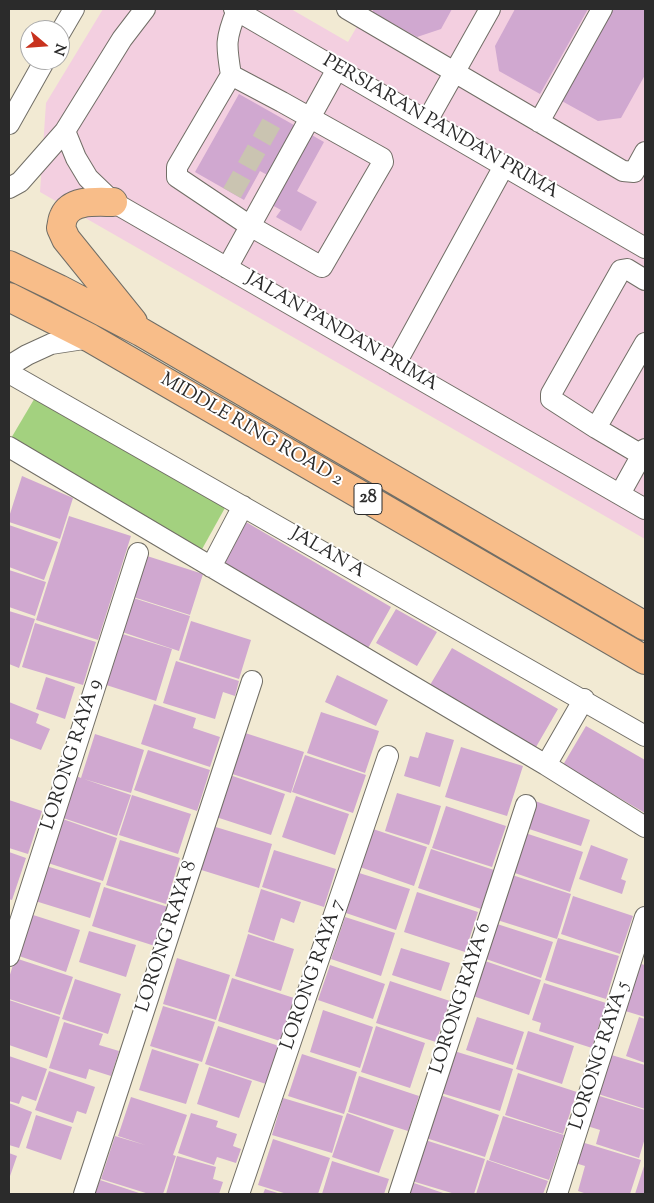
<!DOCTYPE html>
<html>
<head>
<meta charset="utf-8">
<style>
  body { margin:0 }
  #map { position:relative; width:654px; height:1203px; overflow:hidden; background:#f2ead3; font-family:"Sorts Mill Goudy",serif }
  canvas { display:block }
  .frame { position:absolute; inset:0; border:10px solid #2b2b2b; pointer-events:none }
  .north { position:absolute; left:20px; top:20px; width:50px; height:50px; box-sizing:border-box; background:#fff; border:1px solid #aaa; border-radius:50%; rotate:108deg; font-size:14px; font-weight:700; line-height:20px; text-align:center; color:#2b2b2b }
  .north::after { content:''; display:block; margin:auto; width:18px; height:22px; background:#c8321e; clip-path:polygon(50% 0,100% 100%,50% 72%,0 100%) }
</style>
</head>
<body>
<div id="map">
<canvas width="654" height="1203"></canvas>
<div class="frame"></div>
<div class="north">N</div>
</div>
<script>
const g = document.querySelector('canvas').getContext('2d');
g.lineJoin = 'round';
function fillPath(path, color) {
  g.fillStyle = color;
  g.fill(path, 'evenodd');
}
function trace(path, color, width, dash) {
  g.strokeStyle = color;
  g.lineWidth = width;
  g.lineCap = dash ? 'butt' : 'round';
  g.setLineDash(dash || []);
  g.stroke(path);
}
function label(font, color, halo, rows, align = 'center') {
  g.font = font + ' "Sorts Mill Goudy",serif';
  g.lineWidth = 4;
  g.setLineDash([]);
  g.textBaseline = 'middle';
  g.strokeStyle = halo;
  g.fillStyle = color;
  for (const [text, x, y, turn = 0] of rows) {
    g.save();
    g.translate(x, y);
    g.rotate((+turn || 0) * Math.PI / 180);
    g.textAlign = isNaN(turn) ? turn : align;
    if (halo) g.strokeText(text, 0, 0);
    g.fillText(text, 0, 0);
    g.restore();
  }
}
fillPath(new Path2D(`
  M103,9h188l57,33 19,-33h278v530l-605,-347 6,-89z`), '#f3cfe0');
fillPath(new Path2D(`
  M36,396l190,110 -25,45 -191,-111z`), '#a3d17f');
fillPath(new Path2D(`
  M374,9h78l-11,20 -24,8 -45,-25z
  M515,9h73l-48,85 -41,-23 -4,-25z
  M610,9h35v66l-24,43 -23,3 -38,-21z
  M239,94l85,48 -27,49 20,11 -16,29 -25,-14 5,-7 -11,-6 12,-21 -22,-12 -16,29 -49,-28z
  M22,476l51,22 -13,41 -51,-17v-5z
  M69,516l62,20 -33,104 -62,-20z
  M246,522l145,85 -24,43 -146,-85z
  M9,525l49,17 -14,38 -35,-13z
  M144,555l59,19 -13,41 -60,-19z
  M9,570l37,12 -11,34 -26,-9z
  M127,596l63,20 -11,35 -63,-21z
  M396,609l41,23 -20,34 -41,-23z
  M9,611l26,8 -16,49 -10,-4z
  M191,621l60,19 -12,39 -60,-19z
  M35,623l61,19 -13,43 -61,-18z
  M116,632l56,17 -16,52 -56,-18z
  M452,648l106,61 -22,38 -106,-62z
  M176,661l63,20 -4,15 -12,-4 -8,27 -52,-16z
  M337,675l51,25 -12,26 -51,-24z
  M46,677l29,10 -10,32 -29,-10z
  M9,702l30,12 -3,9 14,6 -9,21 -32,-12z
  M154,704l42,14 -3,10 27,9 -10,30 -69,-23z
  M321,712l58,19 -14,42 -58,-20z
  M586,726l59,34v53l-82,-48z
  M239,731l65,21 -13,41 -65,-21z
  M426,732l28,8 -14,47 -36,-11 6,-20 8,2z
  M95,734l49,16 -13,43 -47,-14 47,16 -14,41 -60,-20 14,-42 10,4z
  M461,747l62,19 -16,50 -62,-19z
  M148,750l62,20 -13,41 -63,-21z
  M305,755l61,20 -13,38 -61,-21z
  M224,773l61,21 -14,41 -61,-20z
  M397,793l44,13 -12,39 -44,-14z
  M132,795l59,19 -13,40 -59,-19z
  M296,796l53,18 -14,41 -53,-18z
  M9,800l33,11 -14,43 -19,-6z
  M535,801l55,19 -9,26 -55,-18z
  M446,806l60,20 -14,41 -60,-19z
  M57,817l60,21 -14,43 -61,-20z
  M209,825l63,19 -13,44 -64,-20z
  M370,828l57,19 -13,39 -57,-20z
  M522,832l61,20 -13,40 -61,-21z
  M120,840l60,18 -14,46 -60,-19z
  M591,845l37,14 -7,20 5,2 -4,13 -43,-15z
  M431,849l63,21 -13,39 -63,-21z
  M274,850l62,19 -12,38 -62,-20z
  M9,852l17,6 -14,42 -3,-1z
  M43,865l58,18 -11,35 -58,-18z
  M356,872l54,17 -14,41 -53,-18z
  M509,874l62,20 -14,45 -63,-20z
  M104,887l64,20 -13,39 -63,-20z
  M261,889l40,13 -7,21 -13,-5 -7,23 -26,-9z
  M417,892l61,20 -13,40 -61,-20z
  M573,896l60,20 -13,38 -59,-20z
  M30,914l50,16 -14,42 -50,-17z
  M345,917l50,16 -14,43 -50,-17z
  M494,923l59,19 -12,36 -58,-20z
  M89,931l47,14 -10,32 -47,-15z
  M248,934l46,15 -13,42 -46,-15z
  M558,938l61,18 -13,43 -61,-19z
  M401,948l49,15 -9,28 -49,-16z
  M15,958l58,19 -13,38 -51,-16v-21z
  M177,958l53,17 -14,45 -53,-16z
  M482,960l59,20 -12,35 -59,-20z
  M637,963l8,2v52l-23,-7z
  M330,965l55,19 -12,35 -55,-19z
  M232,978l62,20 -14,43 -62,-20z
  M75,979l46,15 -13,40 -46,-15z
  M390,981l60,20 -14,41 -60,-19z
  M544,983l62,20 -14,45 -53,-17 2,-8 -9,-3z
  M9,1000l51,17 -13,41 -38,-13z
  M163,1006l52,16 -13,40 -52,-16z
  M323,1010l50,17 -13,41 -50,-16z
  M477,1017l47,15 -11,33 -47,-15z
  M639,1017l6,2v44l-19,-7z
  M64,1022l39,12 -4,11 20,6 -8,25 -22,-7 -3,10 -37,-11z
  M218,1026l61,20 -13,38 -61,-20z
  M376,1026l49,17 -15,45 -49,-16z
  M528,1031l46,15 -12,38 -46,-15z
  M152,1049l47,15 -13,40 -47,-14z
  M454,1051l59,18 -13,42 -59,-18z
  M302,1054l55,18 -13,42 -56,-18z
  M608,1054l37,11v44l-50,-16z
  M9,1056l38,13 -11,32 -14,-5 -3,8 -10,-3z
  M209,1067l43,14 -13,37 -42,-14z
  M49,1071l46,16 -9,27 -9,-3 -4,12 -38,-13z
  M518,1073l59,19 -14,42 -58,-19z
  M359,1076l60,20 -11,35 -60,-19z
  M593,1094l52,16v28l-6,20 -43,-14 4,-14 -16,-5z
  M440,1095l59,20 -14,42 -59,-19z
  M131,1097l56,18 -14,40 3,1 -13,38h-14l-48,-15 14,-43 30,9 -27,-9z
  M283,1098l60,18 -11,37 -60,-18z
  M9,1103l23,9 -13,36 -10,-3z
  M191,1113l27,8 -2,6 21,7 -4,12 8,3 -5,14 -19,-6 -3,8 -36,-12z
  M347,1113l47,17 -15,43 -47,-16z
  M36,1115l36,12 -11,33 -35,-12z
  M503,1116l61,19 -15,45 -60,-20z
  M273,1139l57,19 -12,36h-31l-29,-9z
  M425,1140l60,19 -11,35h-19l-43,-13z
  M578,1141l63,19 -11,34h-43l-9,-3 7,-25 -13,-4z
  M9,1153l8,3 -8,23z
  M177,1156l39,11 -3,12 10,3 -4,12h-53z
  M487,1160l61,21 -5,13h-67z
  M332,1161l57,18 -5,15h-62z
  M645,1163v31h-10z
  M100,1180l42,14h-47z
  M411,1182l35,12h-39z
  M265,1189l16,5h-18z`), '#d0a8d0');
trace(new Path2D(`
  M232,193l44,-78`), '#cac4b1', 20, [20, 10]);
const minor = new Path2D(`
  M234,9l411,239
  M347,9l276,162 11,1 11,-20
  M60,33l14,-24
  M231,75l51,27 100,56 1,4 -61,105 -72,-41 -73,-49v-10z
  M231,75c-5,-30 -6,-36 6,-65
  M427,121l63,-112
  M539,122l63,-113
  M9,124l36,-64
  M65,131l11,27 12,20 25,24 532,307
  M9,188l11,-6 45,-51 57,-92 23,-30
  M227,268l110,-199
  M645,343l-49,85 49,29
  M395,365l109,-199
  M9,366l18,-11 24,-11 39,-6
  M9,373l636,363
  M596,428l-45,-29v-5l70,-124 6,-1 18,11
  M9,447l537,318 99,62
  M620,494l25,-45
  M211,567l32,-61
  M546,765l38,-66
  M9,956l129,-403
  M84,1194l168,-513
  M239,1194l149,-438
  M399,1194l127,-389
  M557,1194l88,-277`);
const highway = new Path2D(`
  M113,202c-16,0 -41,-3 -49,14 -2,3 -2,8 -3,12l5,11 67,83
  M9,265l50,24 82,43 504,294
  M9,297l81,41 555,322`);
trace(minor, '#716e66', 22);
trace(highway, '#716e66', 30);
trace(minor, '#fff', 20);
trace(highway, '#f8bd89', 28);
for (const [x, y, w] of [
  [368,499,28]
]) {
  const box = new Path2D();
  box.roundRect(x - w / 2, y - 15.5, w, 31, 4);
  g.fillStyle = '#fff';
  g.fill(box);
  trace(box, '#2b2b2b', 1);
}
label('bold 18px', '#2b2b2b', null, [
  ["28",368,499]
]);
label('19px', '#2b2b2b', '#fff', [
  ["PERSIARAN PANDAN PRIMA",440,128,30],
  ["JALAN PANDAN PRIMA",341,333,30],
  ["MIDDLE RING ROAD 2",251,431,30],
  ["JALAN A",327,554,30],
  ["LORONG RAYA 9",73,755,-72],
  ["LORONG RAYA 8",168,937,-72],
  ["LORONG RAYA 7",314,975,-71],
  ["LORONG RAYA 6",462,999,-72],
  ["LORONG RAYA 5",601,1056,-72]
]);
</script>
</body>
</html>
